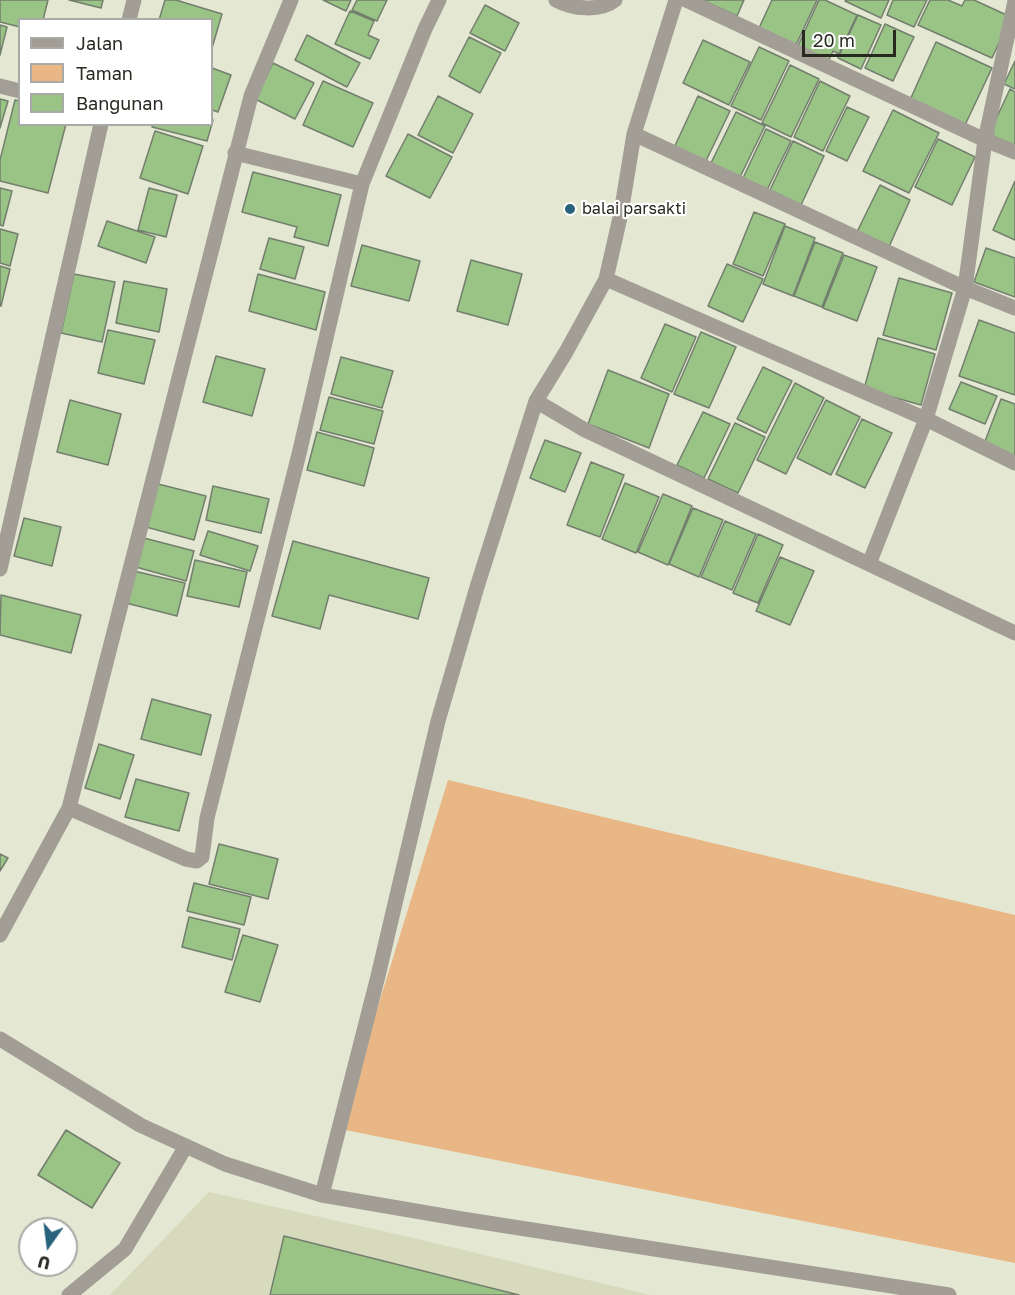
<!DOCTYPE html>
<html>
<head>
<meta charset="utf-8">
<style>
  body { margin:0 }
  #map { position:relative; width:1015px; height:1295px; overflow:hidden; background:#e4e7d1; font-family:"Golos Text",sans-serif }
  canvas { display:block }
  .legend { position:absolute; left:18px; top:18px; width:195px; height:108px; box-sizing:border-box; background:#fff; border:2px solid #a9a9a6; margin:0; padding:8px 10px; list-style:none; font-size:18px; color:#282921 }
  .legend li { display:flex; align-items:center; gap:12px; height:30px }
  .legend b { width:30px; border:2px solid #a9a9a6 }
  .north { position:absolute; left:18px; top:1217px; width:60px; height:60px; box-sizing:border-box; background:#fff; border:2px solid #a9a9a6; border-radius:50%; rotate:194deg; font-size:16px; font-weight:700; line-height:24px; text-align:center; color:#282921 }
  .north::after { content:''; display:block; margin:auto; width:21px; height:27px; background:#29627c; clip-path:polygon(50% 0,100% 100%,50% 72%,0 100%) }
  .scale { position:absolute; left:802px; top:30px; width:94px; height:27px; box-sizing:border-box; border:3px solid #282921; border-top:0; padding-left:8px; font-size:18px; line-height:21px; white-space:nowrap; color:#282921; -webkit-text-stroke:4px #fff; paint-order:stroke }
</style>
</head>
<body>
<div id="map">
<canvas width="1015" height="1295"></canvas>
<ul class="legend">
<li><b style="height:8px;background:#a29e95"></b>Jalan</li>
<li><b style="height:16px;background:#e9b686"></b>Taman</li>
<li><b style="height:16px;background:#9ac386"></b>Bangunan</li>
</ul>
<div class="north">U</div>
<div class="scale">20 m</div>
</div>
<script>
const g = document.querySelector('canvas').getContext('2d');
g.lineJoin = 'round';
function fillPath(path, color) {
  g.fillStyle = color;
  g.fill(path, 'evenodd');
}
function trace(path, color, width, dash) {
  g.strokeStyle = color;
  g.lineWidth = width;
  g.lineCap = dash ? 'butt' : 'round';
  g.setLineDash(dash || []);
  g.stroke(path);
}
function label(font, color, halo, rows, align = 'center') {
  g.font = font + ' "Golos Text",sans-serif';
  g.lineWidth = 4.5;
  g.setLineDash([]);
  g.textBaseline = 'middle';
  g.strokeStyle = halo;
  g.fillStyle = color;
  for (const [text, x, y, turn = 0] of rows) {
    g.save();
    g.translate(x, y);
    g.rotate((+turn || 0) * Math.PI / 180);
    g.textAlign = isNaN(turn) ? turn : align;
    if (halo) g.strokeText(text, 0, 0);
    g.fillText(text, 0, 0);
    g.restore();
  }
}
fillPath(new Path2D(`
  M209,1192l213,48 228,55h-540z`), '#d7dabd');
fillPath(new Path2D(`
  M448,780l567,135v348l-675,-134z`), '#e9b686');
const building = new Path2D(`
  M0,0h48l-5,20h-23v7l-20,-5z
  M69,0h34l-2,8z
  M165,0h11l46,14 -10,34v-28h-53z
  M323,0h28l-5,11z
  M357,0h30l-10,21 -25,-11z
  M702,0h42l-7,16z
  M772,0h45l-21,45 -37,-17z
  M819,0h6l32,15 -18,39 -6,-3 -6,13 -31,-14z
  M846,0h43l-8,18 -36,-17z
  M893,0h34l-13,27 -27,-12z
  M930,0h18l14,6 3,-6h9l37,17 -19,41 -74,-33z
  M485,5l34,18 -14,28 -35,-18z
  M350,11l24,10 -6,14 11,5 -9,19 -35,-15z
  M858,15l23,10 -20,44 -23,-11z
  M885,24l29,13 -21,44 -28,-13z
  M0,25l7,2 -7,28z
  M307,35l53,28 -13,24 -52,-27z
  M469,37l32,16 -21,40 -31,-17z
  M703,40l47,22 -21,43 -46,-22z
  M936,42l56,26 -27,57 -55,-25z
  M759,47l30,14 -28,59 -30,-14z
  M1015,61v28l-11,-5z
  M273,63l41,20 -19,36 -40,-20z
  M790,65l29,14 -28,58 -29,-14z
  M212,68l19,7 -13,37 -6,-2z
  M323,81l50,22 -20,44 -50,-22z
  M820,81l30,15 -27,55 -29,-14z
  M1010,89l5,3v54l-26,-12z
  M438,96l35,18 -20,39 -35,-18z
  M698,96l32,15 -26,54 -31,-15z
  M0,99l8,2 -8,27z
  M15,100l5,1v23h46l-18,69 -48,-12v-21z
  M847,107l22,10 -22,44 -21,-10z
  M893,110l46,23 -30,60 -46,-22z
  M736,112l29,14 -26,53 -29,-14z
  M212,119l1,1 -6,21 -55,-14 1,-3h59z
  M766,129l25,12 -24,49 -24,-12z
  M155,131l48,15 -15,48 -48,-16z
  M408,134l44,23 -22,41 -44,-22z
  M938,139l37,18 -23,48 -37,-18z
  M793,141l31,15 -23,49 -31,-15z
  M253,172l88,23 -13,51 -34,-9 3,-10 -55,-15z
  M1015,181v59l-22,-10z
  M880,185l30,15 -22,49 -32,-15z
  M0,188l12,3 -9,35 -3,-1z
  M149,188l28,7 -11,42 -28,-7z
  M754,212l31,12 -22,52 -30,-12z
  M107,221l48,16 -9,26 -48,-17z
  M785,226l30,12 -22,58 -30,-12z
  M0,229l18,5 -8,32 -10,-3z
  M269,238l35,9 -9,32 -35,-10z
  M815,242l28,11 -21,54 -28,-11z
  M362,245l58,16 -11,40 -58,-15z
  M986,248l29,10v39l-41,-15z
  M844,255l33,12 -20,54 -34,-13z
  M471,260l51,14 -14,51 -51,-14z
  M727,264l36,15 -20,43 -35,-16z
  M0,266l10,3 -9,37h-1z
  M74,274l41,8 -13,60 -41,-9z
  M258,274l67,18 -9,38 -67,-19z
  M899,278l53,15 -16,57 -53,-15z
  M124,281l43,8 -8,43 -43,-9z
  M979,320l36,13v62l-56,-19z
  M665,324l31,13 -24,55 -31,-14z
  M108,330l47,10 -11,44 -46,-11z
  M701,332l35,15 -27,61 -35,-14z
  M878,338l57,16 -14,51 -57,-16z
  M216,356l49,13 -13,47 -49,-14z
  M341,357l52,14 -11,37 -51,-14z
  M763,367l29,14 -26,52 -29,-14z
  M608,370l61,24 -20,54 -61,-24z
  M961,382l36,14 -12,28 -36,-15z
  M795,383l29,15 -38,76 -29,-14z
  M329,397l54,14 -9,33 -54,-14z
  M1001,399l14,5v52l-31,-12z
  M70,400l51,14 -13,51 -51,-13z
  M826,400l34,17 -29,58 -34,-17z
  M703,412l27,12 -26,54 -27,-13z
  M862,419l30,14 -27,55 -29,-14z
  M735,423l30,14 -27,56 -30,-14z
  M317,432l57,16 -10,38 -57,-16z
  M545,440l36,13 -16,39 -35,-14z
  M591,462l33,13 -24,62 -33,-12z
  M625,483l34,14 -23,56 -34,-14z
  M158,484l48,12 -12,44 -48,-13z
  M213,486l56,13 -8,34 -55,-13z
  M663,494l29,12 -24,59 -30,-13z
  M693,508l30,12 -24,57 -30,-13z
  M24,518l37,9 -9,39 -38,-10z
  M725,521l31,13 -24,56 -31,-13z
  M208,531l50,15 -8,25 -50,-16z
  M758,534l25,11 -25,58 -25,-10z
  M144,538l50,13 -8,30 -50,-14z
  M293,541l136,37 -11,41 -89,-24 -9,34 -48,-13z
  M780,557l34,14 -24,54 -34,-14z
  M195,560l52,12 -8,35 -52,-11z
  M134,571l51,12 -8,33 -51,-13z
  M1,595l80,20 -10,38 -71,-18z
  M152,699l59,16 -10,40 -60,-16z
  M99,744l35,11 -14,44 -35,-11z
  M136,779l53,14 -10,38 -54,-14z
  M219,844l59,15 -10,40 -59,-15z
  M0,854l8,4 -8,13z
  M194,883l57,14 -7,28 -57,-14z
  M189,917l51,12 -8,31 -50,-13z
  M243,935l35,10 -18,57 -35,-10z
  M66,1130l54,33 -28,45 -54,-33z
  M284,1236l235,59h-249z`);
fillPath(building, '#9ac386');
trace(building, '#737f6e', 1.5);
trace(new Path2D(`
  M556,0c17,9 44,12 59,0
  M686,0l299,140 30,12
  M129,20l5,-20
  M0,86l20,5
  M634,134l331,154 50,20
  M235,153l127,31
  M606,279l320,140 89,44
  M536,401l49,29 430,203
  M869,564l57,-145 39,-131 20,-148 30,-139
  M0,569l101,-445
  M69,808l182,-712 40,-96
  M0,935l69,-127 117,51 11,2 5,-4 5,-39 92,-364 63,-270 63,-155 14,-29
  M0,1039l140,86 85,39 97,31 140,24 487,76
  M322,1195l56,-219 60,-255 39,-134 59,-186 30,-49 40,-73 15,-66 13,-79 42,-134
  M69,1295l56,-46 61,-103`), '#a29e95', 15);
for (const [x, y, r, color] of [
  [570,209,6,"#29627c"]
]) {
  const dot = new Path2D();
  dot.arc(x, y, r, 0, 2 * Math.PI);
  g.fillStyle = color;
  g.fill(dot);
  trace(dot, '#fff', 2);
}
label('16px', '#282921', '#fff', [
  ["balai parsakti",582,209]
], 'left');
</script>
</body>
</html>
